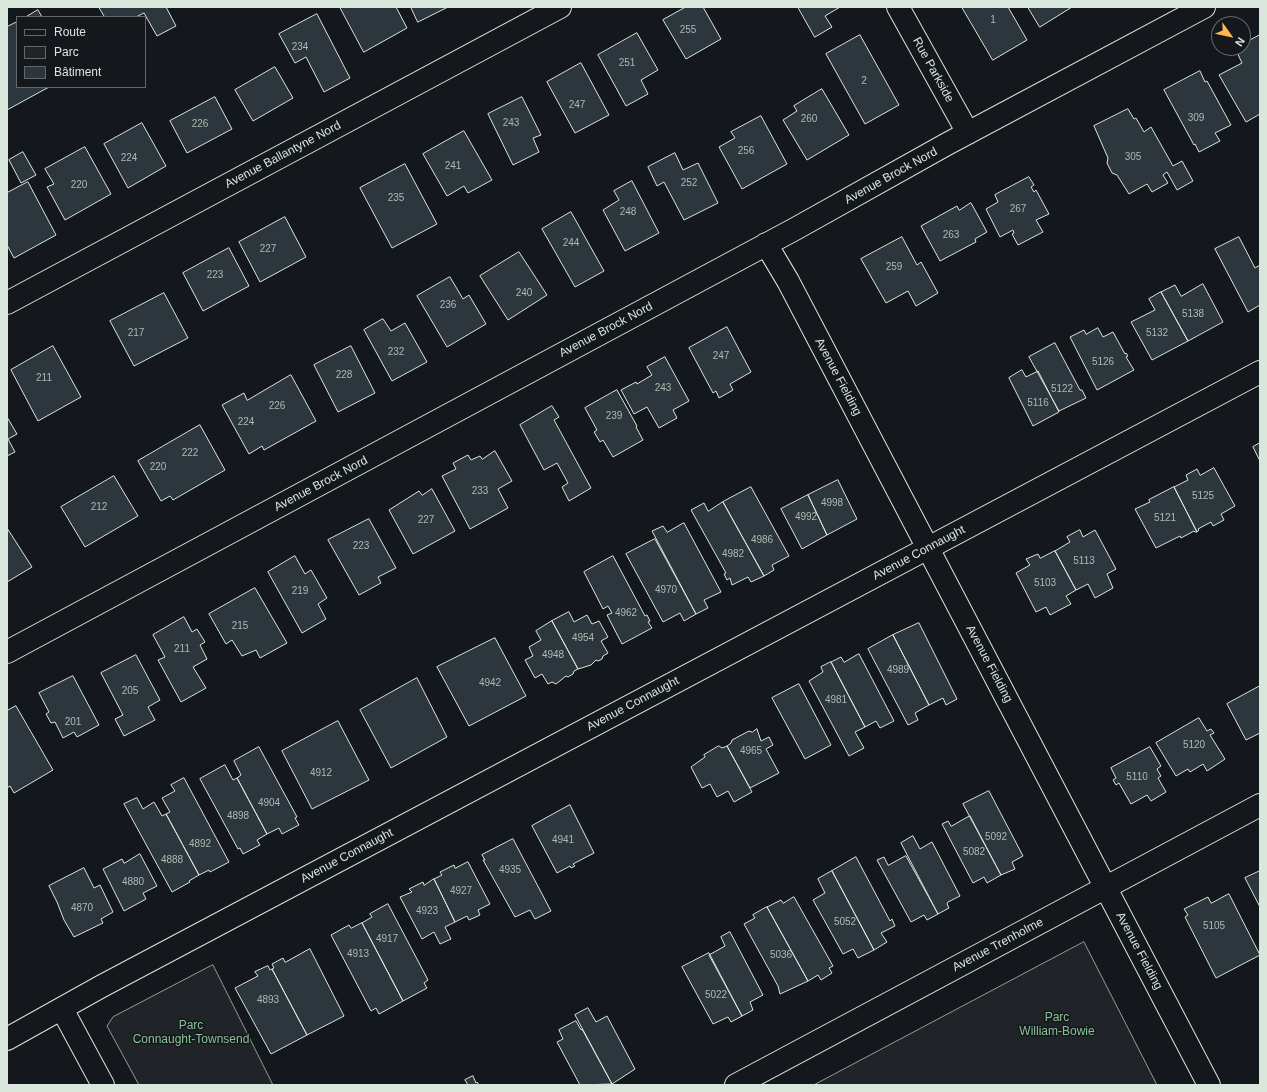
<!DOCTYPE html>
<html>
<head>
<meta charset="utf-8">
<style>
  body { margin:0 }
  #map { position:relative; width:1267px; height:1092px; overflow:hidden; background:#14181c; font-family:Arial,sans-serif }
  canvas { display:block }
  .frame { position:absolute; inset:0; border:8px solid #d8e6dc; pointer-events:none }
  .legend { position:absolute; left:16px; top:16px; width:130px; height:72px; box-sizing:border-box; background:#14181c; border:1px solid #626a69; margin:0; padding:5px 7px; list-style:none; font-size:12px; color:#d8e6dc }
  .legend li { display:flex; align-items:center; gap:8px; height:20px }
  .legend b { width:20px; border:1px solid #626a69 }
  .north { position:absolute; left:1211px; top:16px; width:40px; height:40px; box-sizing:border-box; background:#14181c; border:1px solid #626a69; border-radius:50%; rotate:123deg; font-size:11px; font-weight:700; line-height:16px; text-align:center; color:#d8e6dc }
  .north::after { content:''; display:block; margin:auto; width:14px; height:18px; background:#ffb74d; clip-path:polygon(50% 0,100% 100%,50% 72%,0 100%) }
</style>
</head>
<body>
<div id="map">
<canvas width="1267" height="1092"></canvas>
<div class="frame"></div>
<ul class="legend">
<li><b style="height:5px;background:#14181c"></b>Route</li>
<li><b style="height:11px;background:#202428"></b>Parc</li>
<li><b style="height:11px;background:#2c363c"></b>Bâtiment</li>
</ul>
<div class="north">N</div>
</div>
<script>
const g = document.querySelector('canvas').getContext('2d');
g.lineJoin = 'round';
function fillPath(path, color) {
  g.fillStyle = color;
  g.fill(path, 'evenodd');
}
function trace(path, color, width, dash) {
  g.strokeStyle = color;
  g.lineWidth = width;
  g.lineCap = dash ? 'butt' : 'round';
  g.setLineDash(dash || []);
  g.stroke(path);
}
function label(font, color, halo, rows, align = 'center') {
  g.font = font + ' Arial,sans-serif';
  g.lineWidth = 3;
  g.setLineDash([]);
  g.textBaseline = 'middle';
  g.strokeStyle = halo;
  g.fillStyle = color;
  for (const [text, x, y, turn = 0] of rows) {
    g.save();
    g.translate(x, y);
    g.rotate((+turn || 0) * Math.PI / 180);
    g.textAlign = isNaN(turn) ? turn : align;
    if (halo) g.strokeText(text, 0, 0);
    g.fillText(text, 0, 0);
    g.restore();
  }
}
const green = new Path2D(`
  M1084,942l73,143h-343z
  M213,965l60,120h-134l-32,-59 6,-9z`);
fillPath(green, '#202428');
trace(green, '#939e99', 1);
const building = new Path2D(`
  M99,7h67l10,19 -19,10 -13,-23 -8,4h-31z
  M340,7h56l11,21 -43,24z
  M411,7h37l-30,15z
  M686,7h17l18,32 -35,20 -23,-39z
  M798,7h42l-15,9 7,11 -17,10z
  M962,7h46l19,33 -34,20z
  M1028,7h44l-32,20z
  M38,10l4,7h-16z
  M317,14l33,64 -26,14 -18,-35 -11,6 -16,-29z
  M17,22v65h32l-42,23v-83z
  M637,33l21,37 -17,10 7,14 -22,12 -28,-51z
  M860,35l39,70 -34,19 -39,-70z
  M1260,35v79l-14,8 -27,-47 23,-12 -7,-15h8v-4z
  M581,63l28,52 -34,18 -28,-51z
  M275,67l18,31 -40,23 -18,-31z
  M1200,71l5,11 2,-1 24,44 -16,8 5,8 -21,11 -4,-8 -1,1 -30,-55z
  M822,89l27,46 -42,25 -24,-40 14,-9 -3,-5z
  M215,97l17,32 -45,24 -17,-32z
  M522,97l19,38 -8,3 6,14 -26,13 -25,-51z
  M1128,109l6,10 2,-1 8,14 7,-5 22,39 9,-5 11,20 -16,9 -10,-18 -4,3 5,8 -16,9 -5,-8 -18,10 -12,-19 -5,-2 -5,-10 1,-5 -14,-32z
  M761,116l26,48 -45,25 -23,-42 16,-9 -4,-6z
  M142,123l24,43 -38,22 -24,-44z
  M464,131l28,49 -24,13 -4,-7 -17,10 -24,-42z
  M85,147l26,47 -46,26 -18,-33 7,-3 -9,-15z
  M23,152l13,23 -15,8 -12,-23z
  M675,153l8,17 15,-7 20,40 -34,17 -20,-38 -7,4 -9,-19z
  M405,164l32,60 -45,24 -32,-60z
  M1029,177l5,8 -3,2 3,5 2,-2 13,24 -13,6 7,12 -25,13 -6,-11 2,-1 -1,-3 -13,7 -14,-28 12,-7 -3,-7z
  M632,181l27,52 -34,18 -22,-41 16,-10 -5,-9z
  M28,182l28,53 -42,23 -7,-13v-52z
  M971,203l16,29 -12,7 1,3 -36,19 -19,-35 36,-20 2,4z
  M571,212l33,59 -29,16 -33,-58z
  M285,217l21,40 -46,25 -21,-40z
  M902,237l15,28 4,-3 17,31 -22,13 -8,-15 -22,12 -25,-44z
  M1239,237l16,31 5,-3v40l-12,7 -33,-63z
  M229,248l20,38 -46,25 -20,-38z
  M519,252l28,43 -39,25 -28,-44z
  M450,277l13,22 6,-4 17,29 -39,23 -30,-51z
  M1203,284l20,38 -35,19 -27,-49 14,-7 6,11z
  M1161,292l27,49 -36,19 -21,-38 24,-12 -6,-11z
  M164,293l24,45 -54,28 -24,-45z
  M383,319l8,12 14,-8 22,39 -35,19 -28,-51z
  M727,327l24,45 -21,12 3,6 -14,8 -3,-7 -3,2 -24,-45z
  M1098,328l5,9 10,-5 12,22 1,-1 2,3 -2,1 8,13 -37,20 -27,-53 14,-7 2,4z
  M1055,343l25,47h2l4,8 -27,13 -30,-54z
  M53,346l28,51 -43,24 -27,-51z
  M351,346l24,47 -37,19 -24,-47z
  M665,357l24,44 -16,9 4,8 -18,10 -12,-21 -13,7 -13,-24 15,-8 1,2 15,-9 -5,-8z
  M1022,370l4,7 12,-6 21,41 -26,14 -24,-48z
  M291,375l25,46 -52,29 -2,-4 -13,8 -27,-49 22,-12 3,7z
  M617,390l20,36 -1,1 7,13 -30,17 -10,-17 -3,2 -6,-10 3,-2 -12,-22z
  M552,406l7,11 -5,3 37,68 -22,13 -7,-14 6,-4 -11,-20 -13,7 -24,-45z
  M7,417l10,17 -9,5 7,13 -8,4z
  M200,425l25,45 -52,30 -3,-4 -9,5 -23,-40z
  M1260,443v18l-7,-14z
  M495,451l17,30 -14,8 10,19 -38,21 -28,-53 14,-7 -3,-6 15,-8 3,5 9,-4 2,3z
  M1214,468l21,38 -14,8 3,6 -11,6 -2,-4 -13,7 1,1 -2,2 -23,-45 14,-7 -2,-5 11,-6 3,6z
  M114,476l24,40 -53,31 -24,-40z
  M838,480l19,39 -30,16 -19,-40z
  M751,487l38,69 -17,9 2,5 -10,6 -41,-74z
  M1174,487l23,45h-2l-1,-1 -13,7 -1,-2 -24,12 -21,-39 15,-7 -1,-2z
  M432,489l23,42 -42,23 -24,-44 30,-19 3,4z
  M808,495l19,40 -25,14 -21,-40z
  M723,502l41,74 -13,6 -3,-5 -16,8 -2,-7 -3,2 -3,-6 2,-1 -35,-63 13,-7 4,8z
  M369,519l27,49 -18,9 3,6 -22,12 -31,-55z
  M684,523l37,69 -17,8 4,8 -12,6 -44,-83 11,-5 4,6z
  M7,528l25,39 -25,15z
  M1080,530l3,7 12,-7 21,39 -9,5 6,14 -18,10 -7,-14 -12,6 -21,-39 15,-9 -3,-5z
  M655,539l41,75 -12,7 -4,-8 -17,9 -37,-68z
  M1055,551l21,39 -10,6 5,8 -21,11 -4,-8 -10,5 -20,-39 14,-8 -4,-6 12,-5 2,4z
  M295,556l10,18 6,-4 16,28 -9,6 8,15 -24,14 -34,-61z
  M613,556l32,60 2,-1 3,6 -2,1 4,6 -30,16 -15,-29 5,-2 -4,-7 -5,3 -19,-37z
  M255,588l32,55 -27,15 -4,-8 -14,6 -10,-16 -6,4 -17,-30z
  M569,612l5,10 13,-7 5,9 7,-3 9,16 -7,4 7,12 -5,3 -1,3 -4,2 -2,-1 -5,5 -13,4 -26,-48z
  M184,617l8,15 5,-3 8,13 -5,3 7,14 -14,8 13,21 -25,14 -23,-42 7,-3 -12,-22z
  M552,621l26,48 -4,2 -1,3 -5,3 -2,-1 -10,8 -4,-2 -4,2 -6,-10 -7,4 -10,-18 8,-4 -4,-9 12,-7 -5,-9z
  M919,623l38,76 -11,6 -3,-7 -14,7 -36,-70z
  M893,635l36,70 -14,8 3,7 -10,5 -40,-76z
  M495,638l31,58 -57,30 -32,-59z
  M859,654l35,67 -14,7 -4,-7 -11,6 -34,-65 10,-5 3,5z
  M136,655l24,45 -12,7 7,13 -31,16 -9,-17 8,-4 -22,-42z
  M831,662l34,65 -10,5 9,16 -15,8 -40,-75 14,-9 -2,-5z
  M73,676l26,49 -22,12 -3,-5 -11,6 -8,-16 -4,1 -5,-9 3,-2 -10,-19z
  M417,678l30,59 -56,31 -31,-58z
  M799,684l32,61 -26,14 -33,-61z
  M1260,686v47l-14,7 -19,-36z
  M16,706l37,64 -39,23 -4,-7 -3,2v-77z
  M1199,718l8,13 4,-2 3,4 -4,2 15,24 -18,12 -4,-7 -13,8 -2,-3 -12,7 -20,-33z
  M338,721l31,59 -57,29 -30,-58z
  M757,729l4,12 8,-4 4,8 -7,4 13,24 -29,15 -23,-42 4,-3 1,-3 17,-9 3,1z
  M719,746l3,2 5,-2 25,46 -18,10 -6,-11 -11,6 -7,-13 -8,4 -11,-21 14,-10 -1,-2z
  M259,747l38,70 -2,1 4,7 -17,9 -3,-6 -12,6 -30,-56 4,-3 -7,-14z
  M1150,747l11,19 -4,3 4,7 -3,2 8,14 -15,9 -4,-6 -16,9 -12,-21 -3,2 -3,-5 3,-2 -5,-10z
  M225,765l8,15 4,-2 30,56 -10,6 3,5 -17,9 -3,-6 -2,1 -38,-70z
  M184,778l45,84 -19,10 -1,-2 -10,5 -33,-61 4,-2 -8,-14 13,-7 -4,-6z
  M989,791l34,65 -11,6 3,7 -14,6 -38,-71z
  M137,798l6,11 11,-7 8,14 4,-2 33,61 -10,6 1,1 -18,10 -48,-88z
  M570,805l24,48 -21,11 2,2 -4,2 -1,-2 -13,7 -25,-47z
  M970,816l31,59 -14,8 -3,-6 -11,6 -31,-59 6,-3 3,5z
  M913,836l7,13 12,-7 28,54 -12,6 -1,2 2,4 -11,6 -37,-71z
  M513,839l38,72 -16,8 -5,-9 -15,7 -32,-57h2l-3,-5z
  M140,854l17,32 -14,7 3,6 -22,12 -21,-42 19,-10 2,4z
  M906,856l32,58 -11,6 -3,-5 -13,7 -34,-62 7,-3 4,8z
  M856,857l34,64 2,-2 3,7 -14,7 6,9 -13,8 -42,-79z
  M468,862l22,42 -12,6 2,5 -11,5 -2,-4 -12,6 -21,-43 8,-4 -2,-3 14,-7 1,3z
  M84,868l10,20 6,-3 13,27 -12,7 2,4 -29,14 -10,-17 -7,-18 -8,-16z
  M832,871l42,79 -16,8 -5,-9 -10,5 -30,-54 12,-7 -7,-14z
  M1260,871v36l-15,-29z
  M434,879l21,43 -10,5 6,12 -11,5 -6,-12 -12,7 -22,-42 12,-5 -3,-3 14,-7 1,3z
  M1229,894l31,61 -44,23 -31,-61 3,-2 -4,-6 24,-12 3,6z
  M794,897l39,69 -4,2 3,5 -11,7 -3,-5 -10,6 -41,-74 14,-7 2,3z
  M388,904l40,76 -4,3 3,5 -24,13 -41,-78 10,-6 -2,-3z
  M767,907l41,74 -28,13 -2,-8 -34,-62 11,-6 -2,-3z
  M362,923l41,78 -24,13 -3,-6 -5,3 -40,-76 18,-10 2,3z
  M730,932l33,63 -13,7 3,8 -11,6 -33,-61 16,-9 -4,-9z
  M310,949l34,67 -37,19 -35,-66 2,-1 -2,-4 11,-6 2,4z
  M709,953l33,63 -11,6 -3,-5 -15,7 -31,-57z
  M268,966l2,4 2,-1 35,66 -36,19 -36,-66 23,-12 -3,-4z
  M588,1008l8,14 11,-6 28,53 -23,15 -37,-69z
  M576,1021l5,9 1,-1 30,55 -32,1 -23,-43 6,-3 -4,-9z
  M473,1076l3,7 1,-1 2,3h-11l-3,-5z`);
fillPath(building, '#2c363c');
trace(building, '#d8e6dc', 1);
const minor = new Path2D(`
  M898,7l70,126
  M766,244l22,37 421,804
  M7,303l553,-296
  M7,652l788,-423 152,-85 257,-137
  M62,1009l41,76
  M7,1039l95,-53 1158,-614
  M736,1085l524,-280`);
trace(minor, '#d8e6dc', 24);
trace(minor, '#14181c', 22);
label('10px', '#adbab4', null, [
  ["1",993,20],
  ["255",688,30],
  ["234",300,47],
  ["251",627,63],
  ["2",864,81],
  ["247",577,105],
  ["309",1196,118],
  ["260",809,119],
  ["243",511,123],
  ["226",200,124],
  ["256",746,151],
  ["305",1133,157],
  ["224",129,158],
  ["241",453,166],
  ["252",689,183],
  ["220",79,185],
  ["235",396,198],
  ["267",1018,209],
  ["248",628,212],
  ["263",951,235],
  ["244",571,243],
  ["227",268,249],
  ["259",894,267],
  ["223",215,275],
  ["240",524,293],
  ["236",448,305],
  ["5138",1193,314],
  ["217",136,333],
  ["5132",1157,333],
  ["232",396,352],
  ["247",721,356],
  ["5126",1103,362],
  ["228",344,375],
  ["211",44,378],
  ["243",663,388],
  ["5122",1062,389],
  ["5116",1038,403],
  ["226",277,406],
  ["239",614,416],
  ["224",246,422],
  ["222",190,453],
  ["220",158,467],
  ["233",480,491],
  ["5125",1203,496],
  ["4998",832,503],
  ["212",99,507],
  ["4992",806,517],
  ["5121",1165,518],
  ["227",426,520],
  ["4986",762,540],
  ["223",361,546],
  ["4982",733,554],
  ["5113",1084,561],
  ["5103",1045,583],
  ["4970",666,590],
  ["219",300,591],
  ["4962",626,613],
  ["215",240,626],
  ["4954",583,638],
  ["211",182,649],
  ["4948",553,655],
  ["4989",898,670],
  ["4942",490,683],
  ["205",130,691],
  ["4981",836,700],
  ["201",73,722],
  ["5120",1194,745],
  ["4965",751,751],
  ["4912",321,773],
  ["5110",1137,777],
  ["4904",269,803],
  ["4898",238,816],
  ["5092",996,837],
  ["4941",563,840],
  ["4892",200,844],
  ["5082",974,852],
  ["4888",172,860],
  ["4935",510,870],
  ["4880",133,882],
  ["4927",461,891],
  ["4870",82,908],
  ["4923",427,911],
  ["5052",845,922],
  ["5105",1214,926],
  ["4917",387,939],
  ["4913",358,954],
  ["5036",781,955],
  ["5022",716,995],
  ["4893",268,1000]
]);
label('12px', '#d8e6dc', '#14181c', [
  ["Rue Parkside",933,70,61],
  ["Avenue Ballantyne Nord",283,155,-28],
  ["Avenue Brock Nord",891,176,-29],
  ["Avenue Brock Nord",606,330,-28],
  ["Avenue Fielding",838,377,62],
  ["Avenue Brock Nord",321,484,-28],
  ["Avenue Connaught",919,553,-28],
  ["Avenue Fielding",989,664,62],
  ["Avenue Connaught",633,704,-28],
  ["Avenue Connaught",347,856,-28],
  ["Avenue Trenholme",998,945,-28],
  ["Avenue Fielding",1139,951,62]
]);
label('12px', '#8ac095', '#14181c', [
  ["Parc",1057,1018],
  ["William-Bowie",1057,1032],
  ["Parc",191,1026],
  ["Connaught-Townsend",191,1040]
]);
</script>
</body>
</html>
